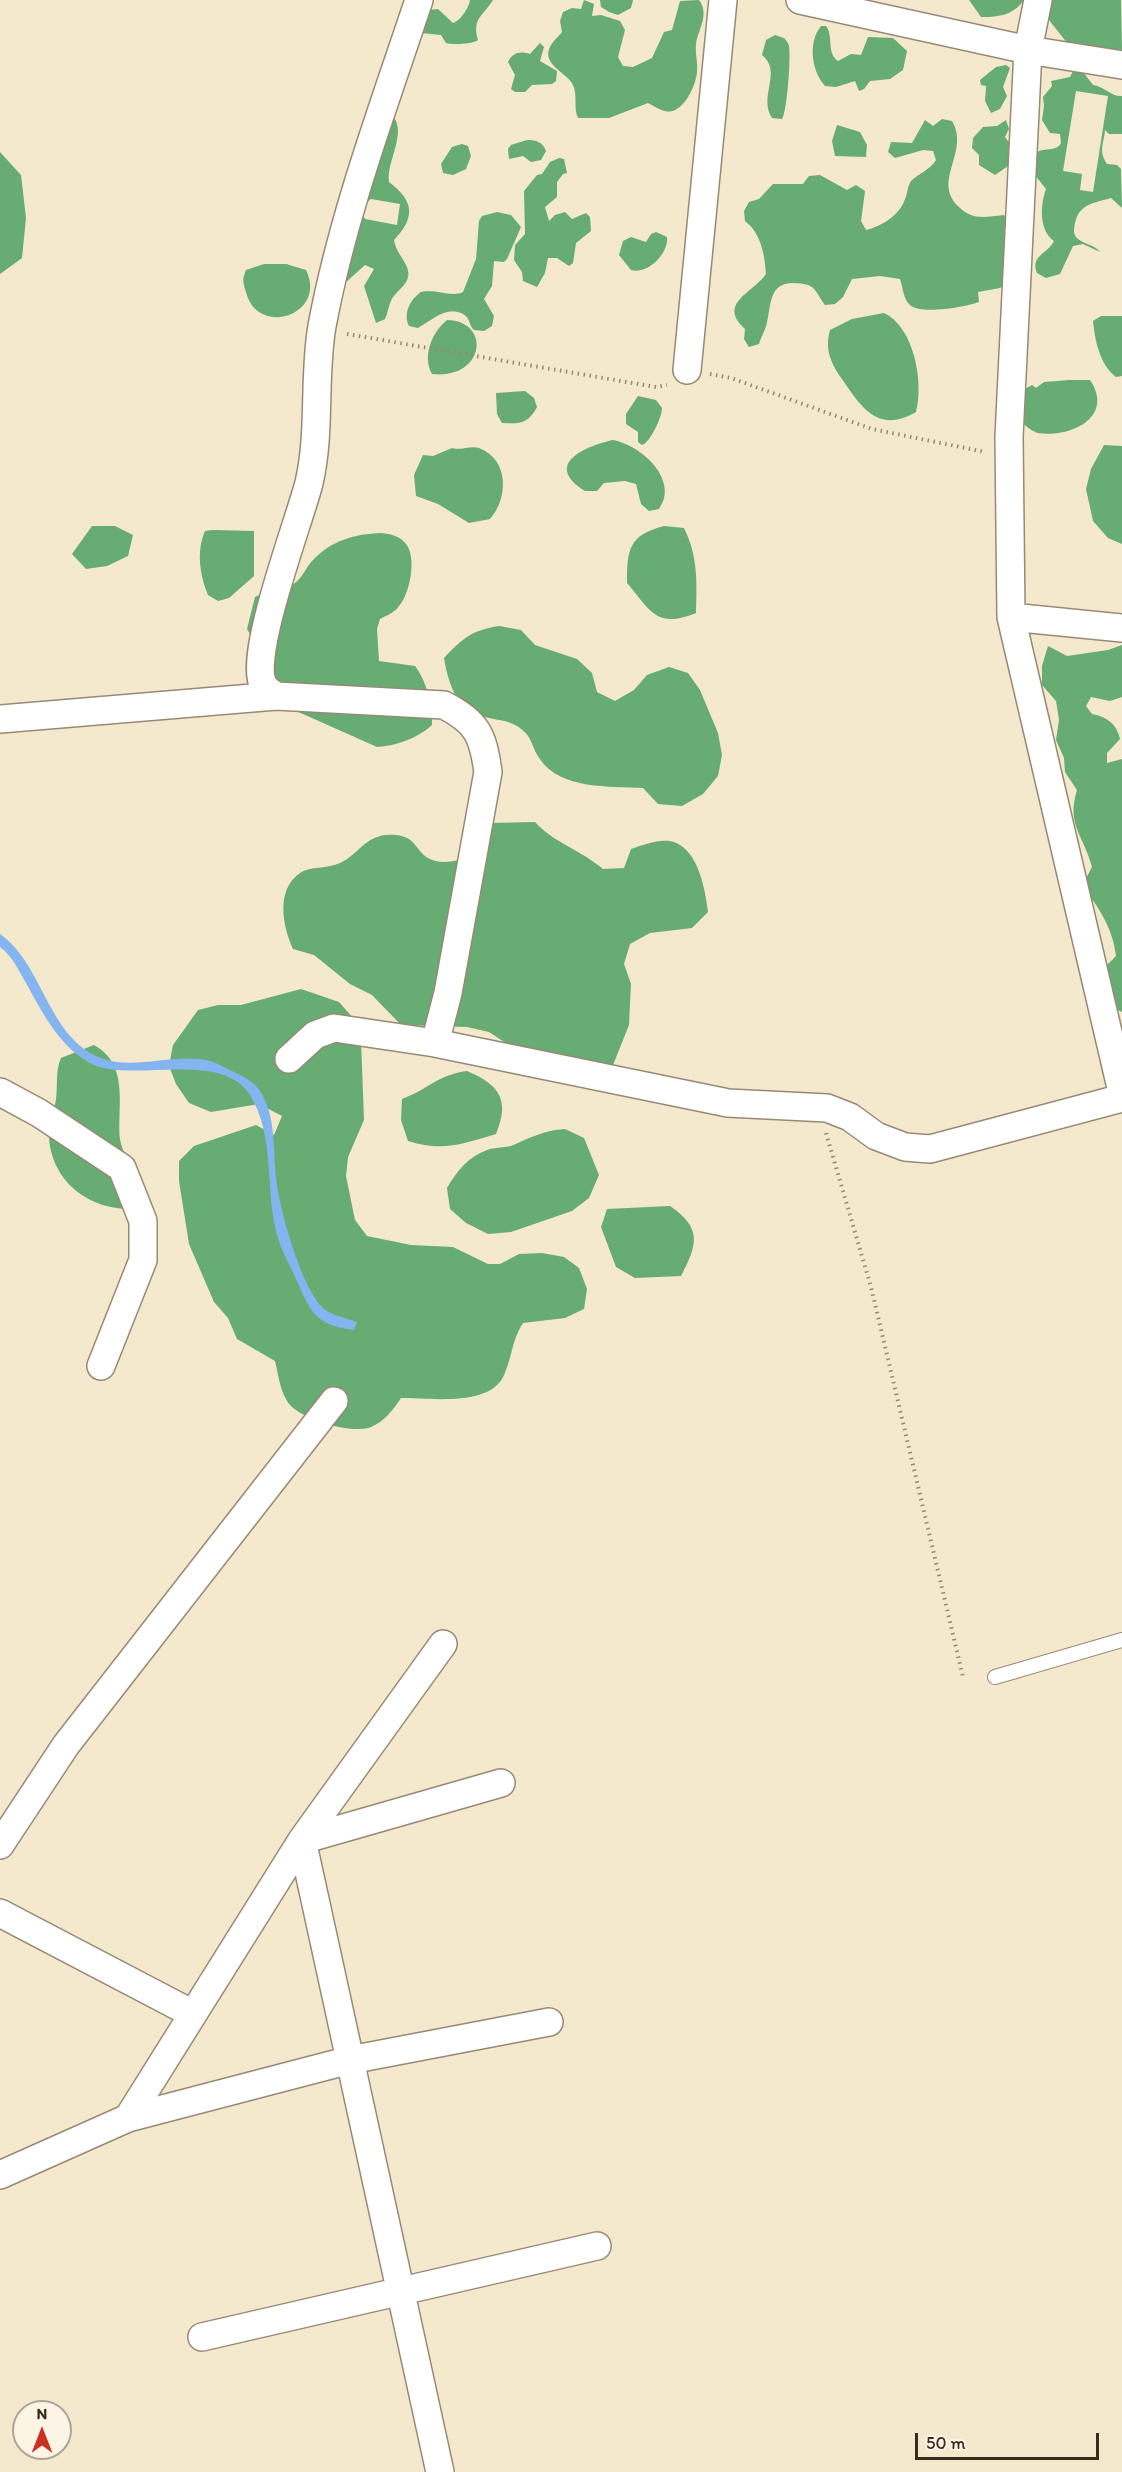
<!DOCTYPE html>
<html>
<head>
<meta charset="utf-8">
<style>
  body { margin:0 }
  #map { position:relative; width:1122px; height:2472px; overflow:hidden; background:#f4e8cd; font-family:Itim,sans-serif }
  canvas { display:block }
  .north { position:absolute; left:12px; top:2400px; width:60px; height:60px; box-sizing:border-box; background:#fcf5e5; border:2px solid #afa495; border-radius:50%; rotate:0deg; font-size:16px; font-weight:700; line-height:24px; text-align:center; color:#3b2a1e }
  .north::after { content:''; display:block; margin:auto; width:21px; height:27px; background:#c8321e; clip-path:polygon(50% 0,100% 100%,50% 72%,0 100%) }
  .scale { position:absolute; left:915px; top:2433px; width:184px; height:27px; box-sizing:border-box; border:3px solid #3b2a1e; border-top:0; padding-left:8px; font-size:18px; line-height:21px; white-space:nowrap; color:#3b2a1e; -webkit-text-stroke:4px #fcf5e5; paint-order:stroke }
</style>
</head>
<body>
<div id="map">
<canvas width="1122" height="2472"></canvas>
<div class="north">N</div>
<div class="scale">50 m</div>
</div>
<script>
const g = document.querySelector('canvas').getContext('2d');
g.lineJoin = 'round';
function fillPath(path, color) {
  g.fillStyle = color;
  g.fill(path, 'evenodd');
}
function trace(path, color, width, dash) {
  g.strokeStyle = color;
  g.lineWidth = width;
  g.lineCap = dash ? 'butt' : 'round';
  g.setLineDash(dash || []);
  g.stroke(path);
}
fillPath(new Path2D(`
  M470,0h23c-11,17 -21,19 -15,40 -5,4 -25,5 -32,3l-5,-8 -20,-2 7,-23 10,-1 15,14c7,-2 16,-15 17,-23z
  M584,0l10,4 -2,12 9,-1 19,6 5,9 -7,27 5,9 10,1 19,-9 12,-26 8,-2 8,-29 19,-1c11,15 -1,29 -3,44 -1,9 2,19 1,28 -1,14 -15,44 -32,39 -6,-1 -12,-6 -17,-8l-39,15h-31c-5,-11 0,-22 -5,-33 -5,-12 -32,-20 -23,-38 2,-5 8,-10 12,-15l-2,-11 3,-9 9,-4 9,1z
  M600,0h33l-2,8 -13,7 -9,-3 -8,-5z
  M969,0h55c-11,15 -24,17 -43,17z
  M1049,0h72l1,50 -54,-6 -19,-24z
  M821,26h5c8,10 0,27 12,35l13,-7 10,1 7,-18 25,1 14,13 -4,19 -13,9 -20,2 -6,8 -5,2 -4,-10 -19,6 -11,-1c-14,-16 -17,-44 -4,-60z
  M775,35l9,3c2,2 5,6 5,8 2,11 -2,66 -7,73l-10,-1c-14,-22 11,-46 -10,-63l4,-15z
  M540,43l4,4 -4,14 17,10 -1,10 -4,3 -20,1 -7,7h-10l-4,-3 4,-14 -7,-13c5,-10 12,-11 22,-8z
  M1006,65l4,3 -7,19 4,9 -7,13 -9,4 -6,-12 1,-15 -5,-1 -1,-5 16,-13z
  M1074,69l9,3 10,13c11,1 18,12 29,11v38h-13l-4,-4c-1,14 -7,20 2,34l10,1 4,4 1,39 -11,-10c-17,5 -32,6 -36,25 -1,5 -2,10 1,14 7,8 17,6 24,15l-17,-8 -10,2 -13,28 -14,4 -9,-5c-7,-18 11,-19 17,-32 -15,-10 -14,-36 -8,-52l-12,-15 1,-20c8,-8 21,-1 26,-11l-1,-9 -10,-1 -8,-13 2,-14 -1,-9 9,-11 -1,-5 19,-4zM1076,91l32,5 -15,96 -13,-2 2,-16 -19,-3z
  M395,119c10,18 -9,44 -6,63 25,19 27,35 5,58 2,11 7,15 12,25 9,18 -10,24 -15,36 -3,6 -3,12 -6,18l-9,4 -12,-37 10,-17 -9,-4 -30,27c-5,-22 6,-42 17,-60l-4,-9 16,-26 3,-18 10,-18c-13,-25 -13,-36 18,-42zM371,199l29,5 -3,21 -32,-6 -6,-11z
  M942,119l10,2c18,30 -19,59 5,84 15,16 27,12 47,10l7,7 -4,61 -7,5 -22,4 1,10c-14,5 -58,13 -69,3 -7,-6 -7,-18 -10,-26l-20,-3 -28,3 -9,18 -8,7 -10,1c-12,-17 -9,-21 -32,-22 -24,0 -22,22 -26,39 -1,7 -6,15 -8,22l-10,3 -5,-8 1,-10c-28,-26 8,-36 21,-55 -1,-18 -5,-41 -21,-53l-1,-10 5,-9 10,-3 14,-15h30l6,-8 11,-1 27,15 9,-5 9,6 -4,30 5,9c16,-4 34,-15 39,-31 3,-6 2,-12 6,-18 8,-8 18,-10 25,-21l-3,-9 -10,-1 -28,8 -7,-6 3,-10 21,1 13,-23 8,6z
  M1006,120l3,9 -4,8 6,8 -3,5 3,14 -16,11 -16,-10v-10l-7,-7 1,-10 10,-11 14,-1z
  M837,125l23,7 7,13 -1,12 -31,-1 -3,-15z
  M527,140c9,0 16,2 19,11l-5,9 -10,2 -8,-6 -14,3 -1,-10 3,-4z
  M462,144l6,2 3,10 -5,13 -13,6 -10,-2 -2,-9 11,-17z
  M0,152l21,23 5,43 -4,40 -22,16z
  M559,158l5,1 3,14 -4,1 -6,8v15l-12,10 4,14 6,-6 10,-3 7,7 14,-6 4,4 1,14 -15,12 -3,20 -4,3 -12,-8h-9l-3,15 -8,14 -14,-6 -1,-9 -8,-12 1,-15 10,-11 -1,-43 13,-16 5,-1 8,-12z
  M497,212l14,3 10,12 -14,32 -3,3 -10,-1 -2,25 -8,13 10,17 -2,10 -8,5 -10,-1c-5,-4 -4,-13 -11,-16 -16,-9 -32,7 -45,14l-9,-2c-6,-13 1,-26 12,-34 14,-4 29,6 42,0l13,-33 3,-38 3,-5z
  M656,232l11,5c2,16 -19,38 -36,33l-12,-15 4,-14 8,-4 15,5 5,-8z
  M264,264h22l20,6c22,45 -49,68 -60,22 -3,-9 -4,-13 0,-22z
  M884,313c30,14 40,69 32,99 -36,21 -53,-2 -72,-30 -12,-17 -20,-31 -14,-52l22,-11z
  M1101,316h21v60l-6,1c-16,-12 -21,-36 -23,-56z
  M447,320c45,1 38,60 -15,54 -10,-18 0,-42 15,-54z
  M1069,380h21c25,37 -19,58 -52,53 -6,-1 -14,-9 -19,-13l4,-30 9,-5 4,3 8,-6z
  M525,391l9,7 3,9c-9,17 -17,17 -35,16l-5,-9 -1,-21z
  M638,396l18,4 6,8c0,9 -12,35 -20,37l-4,-3v-10l-12,-8v-10z
  M613,440c28,5 67,40 46,69l-10,2 -8,-7 -5,-20 -11,-3 -21,2 -7,8h-12c-43,-27 1,-45 28,-51z
  M1104,445l18,1v98l-14,-6 -15,-17 -7,-32 5,-20z
  M452,448c9,3 18,-3 27,0 31,12 29,51 11,71l-21,4 -31,-19 -22,-8 -2,-21 9,-20 10,1z
  M92,526h23l18,9 -5,21 -21,10 -21,3 -14,-15z
  M664,526l20,2c14,28 13,54 12,85 -40,16 -45,-2 -69,-30 0,-34 2,-48 37,-57z
  M213,530l41,1v45l-25,22 -11,3 -10,-6c-8,-19 -12,-44 -3,-64z
  M381,533c10,1 19,3 25,11 11,13 4,50 -7,62 -4,6 -13,10 -19,13l-3,10 2,32 36,5c12,16 18,40 17,59 -14,13 -36,21 -55,22l-83,-37 -47,-81 8,-32c13,-8 29,-5 40,-14 8,-6 11,-16 18,-23 19,-20 42,-26 68,-27z
  M499,626l22,4 14,15 42,14 15,14 5,19 18,9 19,-11 13,-15 22,-8 19,6 12,17 18,43 4,22 -4,21 -15,18 -21,12 -24,-2 -15,-16c-32,-2 -83,2 -103,-29 -10,-14 -6,-22 -23,-33 -13,-8 -31,-6 -44,-13 -19,-9 -26,-37 -29,-55 19,-20 28,-28 55,-32z
  M1122,645v52l-12,4 -19,-4 -5,9 6,8c15,3 25,10 28,25l-13,14v10l15,-4v253l-10,-5 -11,-36 15,-15c-3,-27 -17,-49 -34,-70l10,-19c-8,-31 -26,-42 -15,-77l-12,-18 -1,-14 -8,-18 3,-20 -3,-19 -14,-16v-19l6,-20 19,10 41,-6z
  M535,822c19,21 46,28 68,47l21,-1 7,-19c12,-4 30,-11 43,-7 25,9 31,48 34,70l-16,16 -42,5 -20,11 -6,20 7,20 -2,41 -16,40 -24,6 -62,-14 -38,-25 -22,-5 -66,-2 -29,-30 -22,-11 -36,-29 -21,-6c-10,-22 -18,-59 7,-76 10,-7 28,-4 40,-10 20,-9 26,-31 56,-28 20,2 19,15 32,23 12,7 28,3 41,0l21,-35z
  M301,989l38,13 14,16 8,22 3,80 -16,37 -2,19 9,44 12,16 44,9 42,2 35,17h12l19,-10 23,-1 22,4 15,11 8,21 -3,20 -19,9 -42,5c-12,19 -10,32 -19,52 -13,32 -75,23 -103,23 -8,12 -16,23 -30,29 -18,8 -74,-8 -84,-26 -7,-11 -9,-28 -12,-40l-38,-22 -9,-21 -14,-16 -25,-58 -10,-63v-20l15,-15 62,-21 18,10 8,-19 -23,-12 -48,8 -22,-9 -13,-19 -7,-18 4,-21 25,-35 20,-5h23z
  M94,1045c36,20 23,61 26,94 1,7 4,12 5,18 3,16 1,35 2,52 -47,-2 -81,-36 -78,-83 1,-10 6,-18 7,-27 2,-14 -1,-27 5,-41z
  M467,1071c33,14 43,29 29,63 -34,10 -53,18 -88,7l-7,-21 1,-21c27,-10 35,-24 65,-28z
  M565,1129l19,9 15,37 -10,23 -17,13 -61,21 -23,2 -22,-11 -16,-14 -3,-21c10,-17 21,-31 40,-38 8,-3 16,-2 24,-4 19,-8 33,-16 54,-17z
  M670,1206c32,22 28,38 11,70l-46,2 -19,-11 -15,-40 6,-18z`), '#66ac73');
fillPath(new Path2D(`
  M0,934c44,31 47,103 101,124 33,13 76,-6 109,3 8,2 17,8 24,11 14,7 24,12 30,26 12,25 9,53 12,80 3,30 27,118 51,133 9,5 21,8 30,11l-3,8c-40,-5 -43,-18 -59,-53 -7,-16 -17,-33 -20,-50 -9,-43 -1,-93 -25,-132 -28,-45 -116,-13 -156,-30 -33,-15 -52,-53 -68,-82 -9,-15 -12,-25 -26,-36z`), '#84b5f0');
const service = new Path2D(`
  M995,1677l127,-37`);
const minor = new Path2D(`
  M800,0l228,50 94,15
  M1038,0l-10,50 -19,387 2,180 111,475
  M687,370l36,-370
  M1011,617l111,11
  M0,719l276,-23
  M435,1043l293,60 99,5 23,9 26,19 29,11 25,2 192,-51
  M289,1059l26,-24 19,-7 101,15 13,-50 40,-221c-5,-37 -11,-50 -44,-67l-168,-9c-4,-3 -11,-7 -13,-12 -15,-29 37,-165 46,-201 12,-52 4,-105 13,-157 21,-112 61,-218 97,-326
  M0,1092l39,21 83,55 21,53v39l-42,106
  M0,1845l66,-100 268,-344
  M0,1913l193,101
  M128,2118l222,-58 199,-38
  M0,2175l128,-57 174,-278 141,-196
  M202,2337l395,-91
  M440,2472l-138,-632 199,-57`);
trace(service, '#988976', 16);
trace(minor, '#988976', 30);
trace(new Path2D(`
  M347,334l309,53 11,-2
  M710,374l21,4 141,51 113,23
  M826,1133l45,154 92,390`), '#988976', 4, [1.5, 4.5]);
trace(service, '#fff', 14);
trace(minor, '#fff', 27);
</script>
</body>
</html>
